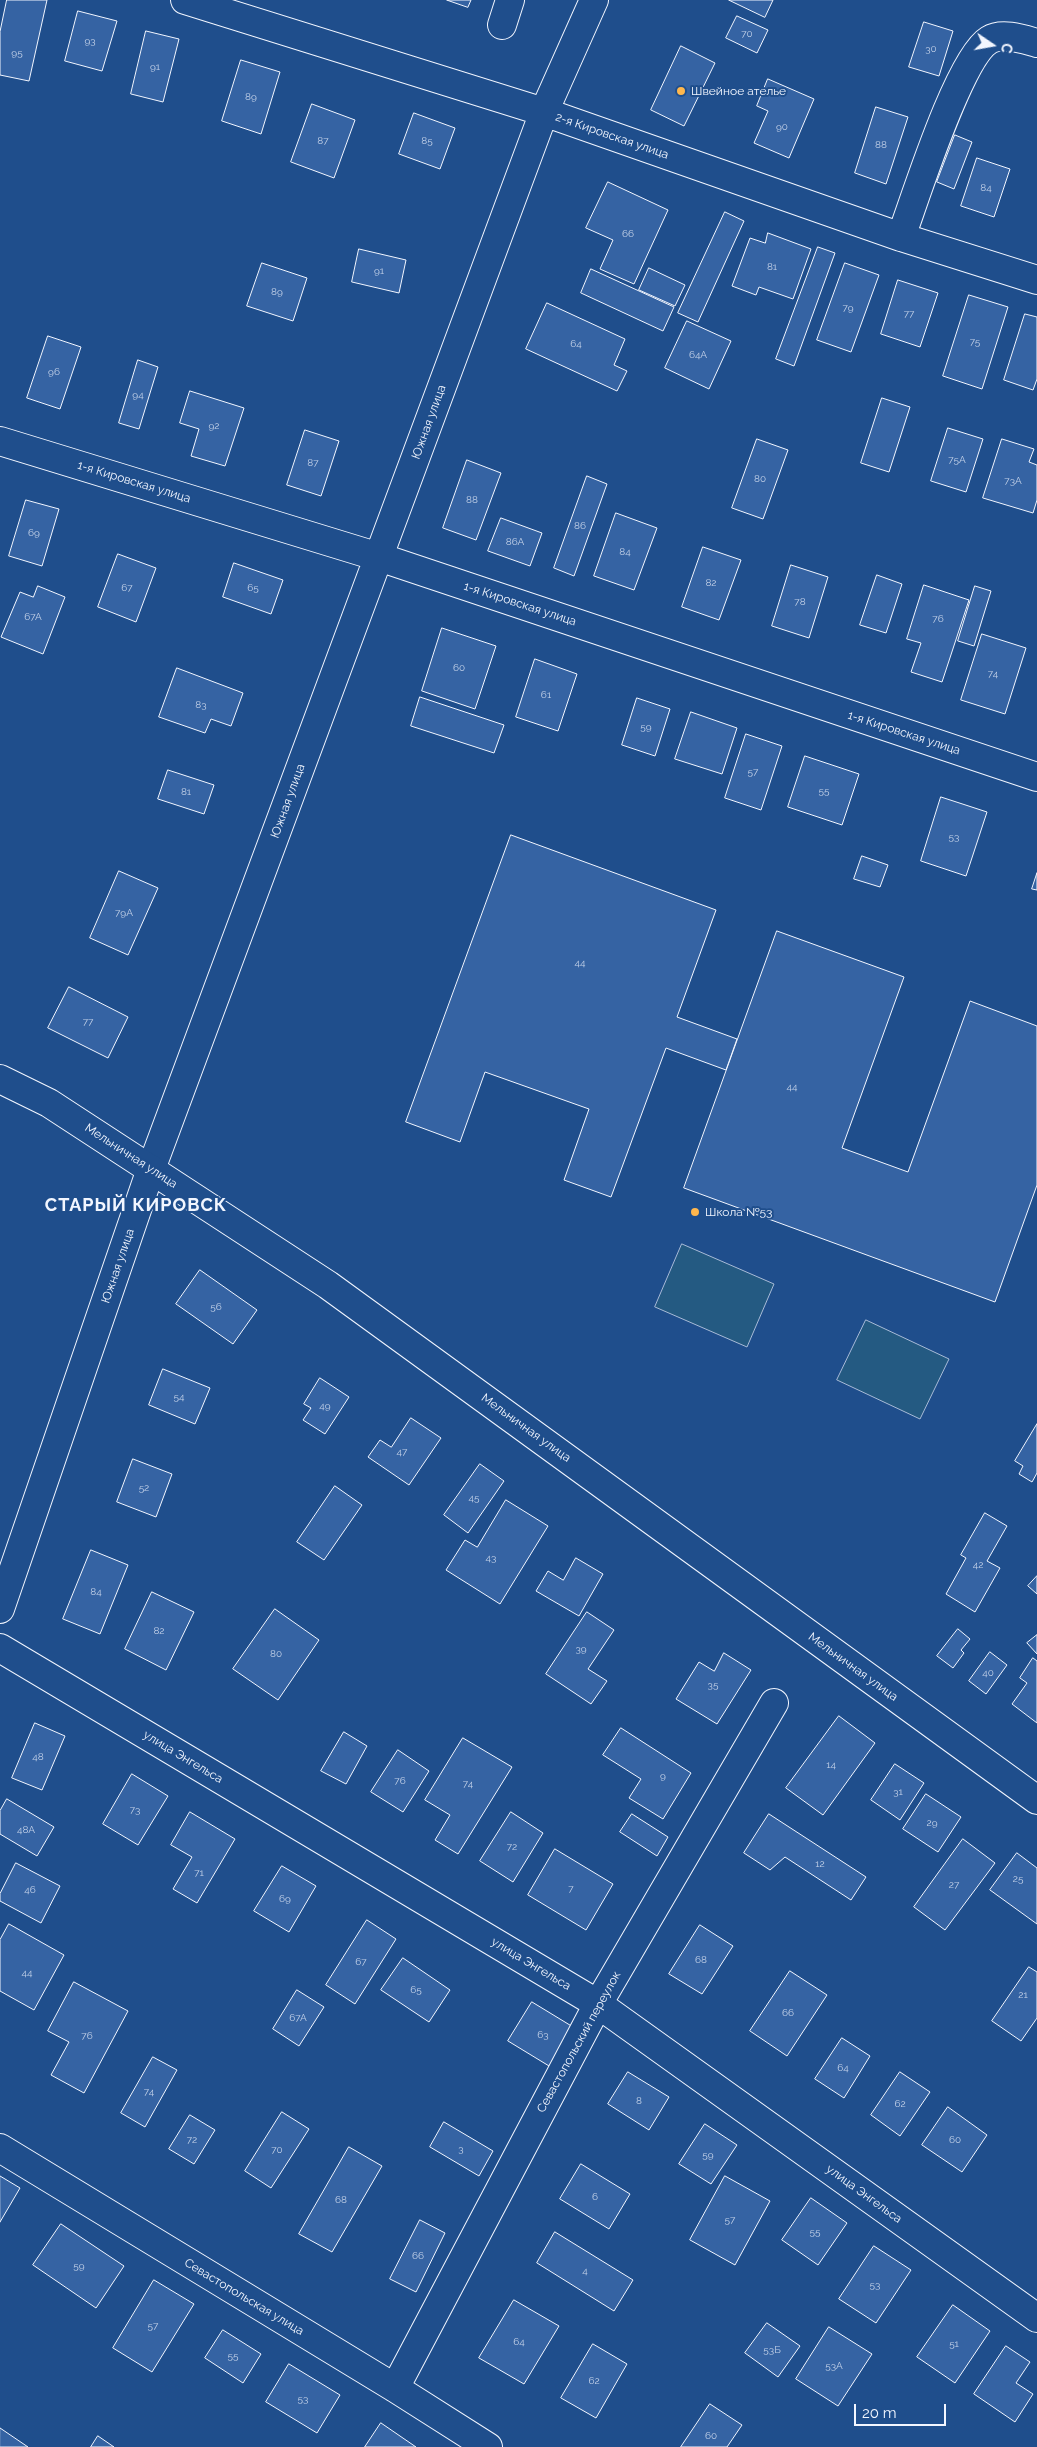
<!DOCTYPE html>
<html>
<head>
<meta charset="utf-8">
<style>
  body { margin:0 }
  #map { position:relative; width:1037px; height:2447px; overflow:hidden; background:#1f4e8c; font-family:Raleway,sans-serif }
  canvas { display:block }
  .north { position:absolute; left:967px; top:20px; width:50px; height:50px; -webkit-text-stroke:4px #1f4e8c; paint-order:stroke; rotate:102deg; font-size:14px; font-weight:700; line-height:20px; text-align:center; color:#f2f6ff }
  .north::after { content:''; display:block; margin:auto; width:18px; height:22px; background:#f2f6ff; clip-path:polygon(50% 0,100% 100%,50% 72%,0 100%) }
  .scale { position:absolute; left:854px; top:2404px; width:92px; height:22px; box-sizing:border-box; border:2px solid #f2f6ff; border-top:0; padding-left:6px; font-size:15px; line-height:18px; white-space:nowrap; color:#f2f6ff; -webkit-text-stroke:4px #1f4e8c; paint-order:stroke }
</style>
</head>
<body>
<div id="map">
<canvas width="1037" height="2447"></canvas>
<div class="north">С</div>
<div class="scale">20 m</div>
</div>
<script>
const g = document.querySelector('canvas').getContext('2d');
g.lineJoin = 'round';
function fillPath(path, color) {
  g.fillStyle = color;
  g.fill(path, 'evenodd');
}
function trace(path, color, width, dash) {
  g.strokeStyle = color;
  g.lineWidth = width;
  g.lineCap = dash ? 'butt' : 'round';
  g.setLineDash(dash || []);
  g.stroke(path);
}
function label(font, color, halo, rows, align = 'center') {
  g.font = font + ' Raleway,sans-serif';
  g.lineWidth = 4;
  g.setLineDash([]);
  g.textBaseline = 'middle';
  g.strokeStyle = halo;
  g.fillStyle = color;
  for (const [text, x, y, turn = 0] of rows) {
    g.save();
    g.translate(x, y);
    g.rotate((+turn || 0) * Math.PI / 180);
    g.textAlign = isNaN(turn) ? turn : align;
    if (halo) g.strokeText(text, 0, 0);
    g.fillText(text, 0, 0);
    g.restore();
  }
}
const green = new Path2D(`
  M682,1244l92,40 -27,63 -92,-40z
  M866,1320l83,39 -29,60 -83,-39z`);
fillPath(green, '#245a82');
trace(green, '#a8bbd7', 1);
const building = new Path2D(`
  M7,0h40l-18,81 -29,-6v-43z
  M447,0h24l-3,7z
  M729,0h44l-8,17z
  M78,11l39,10 -15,50 -37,-10z
  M737,16l31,14 -11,23 -31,-15z
  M924,22l29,9 -14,45 -30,-9z
  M146,31l33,8 -16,63 -32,-8z
  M681,46l34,17 -31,63 -33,-16z
  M241,60l39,12 -19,62 -39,-13z
  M768,79l46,20 -25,59 -35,-15 14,-32 -11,-5z
  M312,104l43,16 -21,58 -43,-16z
  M876,107l32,10 -22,67 -31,-11z
  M414,113l41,15 -15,41 -41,-15z
  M955,135l17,7 -18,47 -17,-7z
  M977,158l33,11 -16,48 -33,-11z
  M608,182l60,28 -34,74 -34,-15 13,-29 -27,-12z
  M725,212l19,9 -46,101 -20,-9z
  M768,233l43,16 -18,50 -34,-12 -3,8 -24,-9 18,-48 15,5z
  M818,247l17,6 -41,113 -18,-7z
  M359,249l47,11 -7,33 -47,-11z
  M262,263l45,15 -14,43 -46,-15z
  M845,263l34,12 -28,77 -34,-12z
  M649,268l36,17 -10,21 -36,-16z
  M591,269l83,38 -11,24 -82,-38z
  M898,280l40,13 -18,54 -39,-13z
  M969,295l39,12 -26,82 -39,-13z
  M547,303l78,36 -11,26 13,6 -10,20 -91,-42z
  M1025,314l12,3v62l-4,11 -29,-10z
  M687,321l44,20 -22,48 -44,-21z
  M48,336l33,11 -21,62 -33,-11z
  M138,360l20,7 -19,62 -20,-6z
  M190,391l54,17 -19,58 -34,-10 8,-27 -19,-6z
  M882,398l28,9 -21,65 -28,-9z
  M948,428l35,11 -17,53 -35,-11z
  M305,430l34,11 -18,55 -34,-11z
  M757,439l31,11 -25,69 -31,-11z
  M1002,439l32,10 -5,13 8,3v35l-4,13 -50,-15z
  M467,460l34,13 -25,67 -33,-12z
  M587,476l20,8 -33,92 -20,-8z
  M26,500l33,9 -17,57 -33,-10z
  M616,513l41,15 -23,62 -40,-14z
  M501,518l41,15 -12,33 -42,-15z
  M703,547l38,13 -22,60 -37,-13z
  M118,554l38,14 -20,54 -38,-15z
  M234,563l49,17 -12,34 -48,-17z
  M791,565l37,12 -19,61 -37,-12z
  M877,575l25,9 -16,49 -26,-8z
  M924,585l45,15 -27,82 -31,-10 10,-29 -14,-4z
  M38,586l27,11 -22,57 -42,-17 19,-45 13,5z
  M975,586l16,5 -17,55 -16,-5z
  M442,628l54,18 -21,63 -53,-18z
  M982,634l44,14 -21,66 -44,-14z
  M535,659l42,15 -19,57 -42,-14z
  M177,668l66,25 -12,33 -20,-7 -6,14 -46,-16z
  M420,697l84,28 -10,28 -83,-27z
  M637,698l33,11 -15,47 -33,-11z
  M691,712l46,16 -15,46 -47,-15z
  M746,734l36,12 -21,64 -36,-12z
  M805,756l54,18 -17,51 -54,-18z
  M168,770l46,15 -10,29 -46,-15z
  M941,797l46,15 -21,64 -45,-15z
  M511,835l205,75 -39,107 60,22 -11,31 -60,-22 -55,149 -47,-17 25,-71 -104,-37 -25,70 -54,-20z
  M862,856l26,9 -8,22 -26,-8z
  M119,871l39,17 -30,67 -38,-17z
  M1037,873v17l-5,-1z
  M777,931l127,46 -62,171 66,24 62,-171 67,25v159l-42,117 -311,-114z
  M69,987l59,30 -20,41 -60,-30z
  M200,1270l57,40 -24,34 -57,-40z
  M163,1369l47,19 -15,36 -46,-19z
  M320,1378l29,19 -24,37 -22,-14 8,-12 -7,-4z
  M411,1418l30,20 -32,47 -41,-28 12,-17 11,7z
  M1037,1424v49l-5,9 -13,-8 4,-8 -8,-5z
  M133,1459l39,15 -16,43 -39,-15z
  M480,1464l24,17 -36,52 -24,-18z
  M335,1486l27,19 -38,55 -27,-18z
  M506,1500l42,26 -48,78 -54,-34 19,-30 12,7z
  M985,1513l22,13 -20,35 13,7 -25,44 -29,-18 20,-36 -5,-3z
  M91,1550l37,15 -28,69 -37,-15z
  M576,1558l27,16 -24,42 -43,-25 12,-20 15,9z
  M1037,1576v18l-9,-8z
  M152,1592l42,20 -28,58 -41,-21z
  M275,1609l44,31 -41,60 -45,-31z
  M587,1612l27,18 -26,39 19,12 -16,23 -45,-30z
  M958,1629l12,10 -9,11 3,3 -11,15 -16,-12z
  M1037,1635v19l-10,-11z
  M990,1652l17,13 -21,29 -17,-13z
  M724,1653l27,17 -34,54 -41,-25 23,-37 15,9z
  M1033,1658l4,3v62l-25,-19 15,-21 -7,-5z
  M839,1716l36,27 -52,72 -37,-27z
  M35,1723l30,13 -23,54 -30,-12z
  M621,1728l70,45 -28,46 -34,-21 12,-19 -38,-24z
  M344,1732l23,14 -21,38 -25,-13z
  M463,1738l49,29 -54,87 -23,-14 15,-25 -25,-15z
  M398,1750l31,21 -26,41 -32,-20z
  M895,1764l29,19 -24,37 -29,-20z
  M132,1774l36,22 -30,49 -35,-21z
  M926,1794l35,23 -23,35 -35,-23z
  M7,1799l47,28 -17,29 -37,-22v-23z
  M190,1812l45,27 -38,64 -24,-14 19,-32 -21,-12z
  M511,1812l32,21 -30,49 -33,-21z
  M632,1814l36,23 -11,19 -37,-24z
  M769,1814l97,63 -15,23 -66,-43 -15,13 -26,-17z
  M963,1839l32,24 -50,67 -31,-23z
  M555,1849l58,35 -27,46 -58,-35z
  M1017,1853l20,15v56l-47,-34z
  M16,1863l44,23 -19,37 -41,-22v-7z
  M282,1866l34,20 -27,46 -35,-21z
  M367,1920l29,19 -41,65 -29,-19z
  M9,1924l55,31 -30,55 -34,-19v-51z
  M700,1925l33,21 -31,48 -33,-20z
  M403,1958l47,32 -21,32 -48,-32z
  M1029,1967l8,5v46l-16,23 -29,-20z
  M790,1971l37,24 -40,61 -37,-25z
  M74,1982l54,29 -44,82 -33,-18 18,-33 -21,-11z
  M297,1990l27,17 -25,39 -26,-17z
  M532,2002l46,28 -24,39 -46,-28z
  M842,2038l28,18 -26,42 -29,-19z
  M153,2057l24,13 -32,57 -24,-14z
  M628,2072l41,25 -20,33 -41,-26z
  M900,2072l30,20 -30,44 -29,-21z
  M948,2107l39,28 -25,37 -40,-27z
  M282,2112l27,17 -38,59 -26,-17z
  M190,2115l25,15 -21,34 -25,-15z
  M444,2122l49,29 -14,25 -49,-29z
  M705,2124l32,21 -26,39 -32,-20z
  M349,2147l33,19 -50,86 -33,-18z
  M581,2164l49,30 -21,35 -49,-30z
  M0,2176l20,12 -20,34z
  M725,2176l45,25 -35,64 -45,-25z
  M811,2198l36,25 -29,42 -36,-25z
  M420,2220l25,13 -29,59 -26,-13z
  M61,2224l63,42 -28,42 -63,-43z
  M555,2232l78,48 -19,31 -77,-48z
  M874,2246l37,24 -35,53 -37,-24z
  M154,2280l40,24 -42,68 -39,-24z
  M514,2300l45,26 -35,58 -45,-26z
  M953,2305l37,26 -35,52 -38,-26z
  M767,2323l33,23 -22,31 -33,-24z
  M829,2327l43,27 -34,52 -42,-27z
  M223,2330l38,24 -18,29 -38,-25z
  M593,2344l34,20 -31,54 -35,-20z
  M1006,2346l24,16 -14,21 17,11 -18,28 -41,-28z
  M289,2364l51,31 -23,38 -51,-31z
  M710,2404l32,21 -15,22h-46z
  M381,2423l35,24h-51z
  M0,2428l28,19h-28z
  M98,2436l16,11h-23z`);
fillPath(building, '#3563a3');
trace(building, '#f2f6ff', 1);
const minor = new Path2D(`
  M185,0l359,112 357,125 136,43
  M502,25l8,-25
  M901,237c14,-38 58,-179 88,-197 13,-8 34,-1 48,3
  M0,441l379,116 658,220
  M151,1169l393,-1057 50,-112
  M0,1648l598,356 439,314
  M0,2148l395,240 93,59
  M395,2388l203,-384 176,-301`);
const major = new Path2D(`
  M0,1079l49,24 279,182 709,515
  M0,1609l151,-440`);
trace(minor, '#f2f6ff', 30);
trace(major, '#f2f6ff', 30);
trace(minor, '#1f4e8c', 28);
trace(major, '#1f4e8c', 28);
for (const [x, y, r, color] of [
  [681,91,5,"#ffb74d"],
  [695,1212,5,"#ffb74d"]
]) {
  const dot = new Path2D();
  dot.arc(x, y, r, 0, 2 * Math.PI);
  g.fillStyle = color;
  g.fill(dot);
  trace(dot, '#1f4e8c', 2);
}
label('10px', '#c3d1e8', null, [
  ["70",747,34],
  ["93",90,41],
  ["30",931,49],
  ["95",17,53],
  ["91",155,67],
  ["89",251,97],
  ["90",782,127],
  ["87",323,141],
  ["85",427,141],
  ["88",881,145],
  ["84",986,188],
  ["66",628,234],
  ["81",772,267],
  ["91",379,271],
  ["89",277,292],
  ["79",848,308],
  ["77",909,314],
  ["75",975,342],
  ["64",576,344],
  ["64А",698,355],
  ["96",54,372],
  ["94",138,395],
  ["92",214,426],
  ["75А",957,460],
  ["87",313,463],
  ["80",760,479],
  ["73А",1013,481],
  ["88",472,500],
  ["86",580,526],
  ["69",34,533],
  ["86А",515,542],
  ["84",625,552],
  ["82",711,583],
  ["67",127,588],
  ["65",253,588],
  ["78",800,602],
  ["67А",33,617],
  ["76",938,619],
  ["60",459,668],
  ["74",993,674],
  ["61",546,695],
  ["83",201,705],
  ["59",646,727],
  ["57",753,772],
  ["55",824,791],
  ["81",186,792],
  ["53",954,837],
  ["79А",124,913],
  ["44",580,963],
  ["77",88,1022],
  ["44",792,1087],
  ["56",216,1307],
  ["54",179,1397],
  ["49",325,1406],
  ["47",402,1452],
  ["52",144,1488],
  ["45",474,1498],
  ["43",491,1558],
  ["42",978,1565],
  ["84",96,1592],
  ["82",159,1631],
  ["39",581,1649],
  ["80",276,1654],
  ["40",988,1673],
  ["35",713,1685],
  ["48",38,1757],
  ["14",831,1765],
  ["9",663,1776],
  ["76",400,1781],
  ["74",468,1784],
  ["31",898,1792],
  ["73",135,1810],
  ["29",932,1823],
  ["48А",26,1830],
  ["72",512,1847],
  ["12",820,1864],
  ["71",199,1873],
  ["25",1018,1879],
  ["27",954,1885],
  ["7",571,1889],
  ["46",30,1890],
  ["69",285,1899],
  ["68",701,1960],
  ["67",361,1962],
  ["44",27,1973],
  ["65",416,1990],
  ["21",1023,1995],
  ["66",788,2013],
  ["67А",298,2018],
  ["63",543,2035],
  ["76",87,2036],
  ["64",843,2068],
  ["74",149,2092],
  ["8",639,2101],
  ["62",900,2104],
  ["72",192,2140],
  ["60",955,2140],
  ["3",461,2149],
  ["70",277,2150],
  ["59",708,2155],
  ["6",595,2197],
  ["68",341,2200],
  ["57",730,2220],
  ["55",815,2232],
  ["66",418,2256],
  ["59",79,2266],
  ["4",585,2271],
  ["53",875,2285],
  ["57",153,2326],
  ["64",519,2342],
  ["51",954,2344],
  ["53Б",772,2350],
  ["55",233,2356],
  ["53А",834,2366],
  ["62",594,2381],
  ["53",303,2399],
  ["60",711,2436]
]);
label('12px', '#f2f6ff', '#1f4e8c', [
  ["Швейное ателье",691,91],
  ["Школа №53",705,1212]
], 'left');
label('12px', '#f2f6ff', '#1f4e8c', [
  ["2-я Кировская улица",612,136,19],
  ["Южная улица",429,422,-70],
  ["1-я Кировская улица",134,482,17],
  ["1-я Кировская улица",520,604,18],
  ["1-я Кировская улица",904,733,18],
  ["Южная улица",288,801,-70],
  ["Мельничная улица",131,1156,33],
  ["Южная улица",118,1266,-71],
  ["Мельничная улица",526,1428,36],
  ["Мельничная улица",853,1667,36],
  ["улица Энгельса",183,1757,31],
  ["улица Энгельса",531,1964,31],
  ["Севастопольский переулок",579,2042,-61],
  ["улица Энгельса",864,2194,36],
  ["Севастопольская улица",244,2297,31]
]);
g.letterSpacing = '1px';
label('bold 18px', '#f2f6ff', '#1f4e8c', [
  ["СТАРЫЙ КИРОВСК",136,1206]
]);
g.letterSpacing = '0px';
</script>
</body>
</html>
